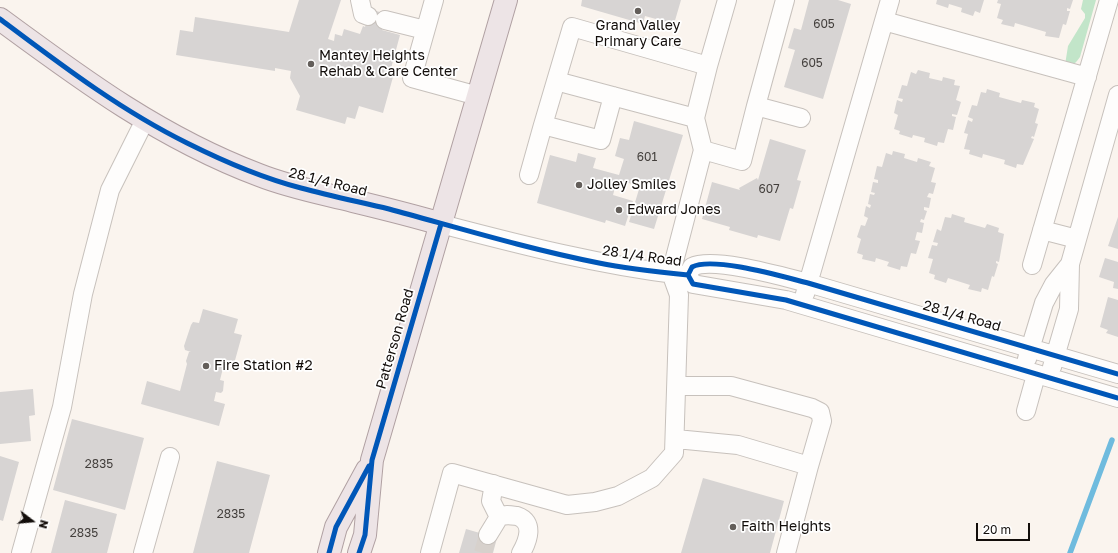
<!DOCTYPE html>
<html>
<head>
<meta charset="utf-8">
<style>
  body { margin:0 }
  #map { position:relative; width:1118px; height:553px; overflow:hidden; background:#faf4ee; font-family:"Golos Text",sans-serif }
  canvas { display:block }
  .north { position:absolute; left:12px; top:501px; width:40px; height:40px; -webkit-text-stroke:3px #fff; paint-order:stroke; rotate:106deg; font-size:11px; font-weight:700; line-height:16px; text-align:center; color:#120d0a }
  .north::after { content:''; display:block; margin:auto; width:14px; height:18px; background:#120d0a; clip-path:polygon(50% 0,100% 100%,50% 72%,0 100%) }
  .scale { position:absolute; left:976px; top:523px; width:54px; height:18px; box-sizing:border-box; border:2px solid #120d0a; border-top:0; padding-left:5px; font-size:12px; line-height:14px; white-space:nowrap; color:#120d0a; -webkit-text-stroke:3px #fff; paint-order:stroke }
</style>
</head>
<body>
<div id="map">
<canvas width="1118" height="553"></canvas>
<div class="north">N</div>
<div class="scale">20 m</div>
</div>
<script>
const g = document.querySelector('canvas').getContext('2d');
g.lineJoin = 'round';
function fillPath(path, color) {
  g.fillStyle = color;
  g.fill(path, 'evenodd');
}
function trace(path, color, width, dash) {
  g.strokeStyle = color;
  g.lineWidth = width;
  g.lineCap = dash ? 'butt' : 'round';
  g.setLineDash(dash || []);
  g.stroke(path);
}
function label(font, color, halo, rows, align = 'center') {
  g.font = font + ' "Golos Text",sans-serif';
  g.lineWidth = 3.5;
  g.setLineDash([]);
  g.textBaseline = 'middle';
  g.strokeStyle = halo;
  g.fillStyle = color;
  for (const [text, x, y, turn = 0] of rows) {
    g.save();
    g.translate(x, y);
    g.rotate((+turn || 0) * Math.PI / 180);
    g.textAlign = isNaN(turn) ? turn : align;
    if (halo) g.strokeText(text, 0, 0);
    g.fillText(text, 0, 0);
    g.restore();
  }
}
fillPath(new Path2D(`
  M1083,0h13l-16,57c-5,7 -7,9 -15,8l3,-19 17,-28v-4l-4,-5z`), '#c2e5c9');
trace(new Path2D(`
  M1070,553l42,-113`), '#6fbbde', 5.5);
fillPath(new Path2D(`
  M299,0h42l-13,39 6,2 1,-7 7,2 2,-7 16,5 3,-8 2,1 5,-18 16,5 -4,16 18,5 -11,41 4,1 -10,36 -24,-7 -4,13 -8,-2 -2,7 -49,-14 4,-14 -10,-18 1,-7 -16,-3v3l-99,-16 4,-25 13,2 2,-15 94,15z
  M582,0h99l-7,24 -29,-8 -2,8 -62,-18z
  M809,0h29l13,4 -28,95 -39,-12 11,-37 -7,-2 6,-20 7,2z
  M937,0h47l-4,13 -5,-2 -2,5 -12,-4 1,-4 -13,-4 -1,4 -12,-4z
  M998,0h75l-3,9 -3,-1v3h3l-4,14 -3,-1 -4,14 -14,-2 1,-4 -31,-9 -1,4 -13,-3 2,-4 -6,-2 4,-14 -4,-1z
  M918,70l12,3 -1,5 13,3 1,-4 12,3 -1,5 6,1 -4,14 5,2 -4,13 -5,-1v2l4,1 -3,13 -5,-1 -4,14 -6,-1 -1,4 -13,-4 1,-4 -12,-3 -1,3 -13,-4 1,-3 -6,-2 4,-14 -4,-2 3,-13 5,2 1,-3 -5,-1 4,-13 5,1 4,-14 5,2z
  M987,89l13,4 -1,4 22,6 1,-3 13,3 -1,4 5,2 -4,14 3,1 -4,13 -2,-1 -1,2 3,1 -11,26 -6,-1 -1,4 -12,-4 1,-4 -22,-6 -1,4 -13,-4 1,-4 -6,-1 4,-15 -4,-1 4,-13 4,2 1,-3 -5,-2 4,-12 5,1 4,-14 5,1z
  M634,121l49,14 -29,94 -25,-7 11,-36 -23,-6 -4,15 20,6 -8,25 -19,-6 -1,3 -68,-20 13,-48 26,7 2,-9 18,5 -3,10 26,7 5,-16 -9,-3 5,-18 9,2z
  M770,139l36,11 -9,30 4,1 -8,28 -3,-1 -10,33 -22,-6 -1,3 -28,-8 1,-3 -28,-8 10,-37 28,8 -1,-2 18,-10 1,2z
  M893,151l12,3 -1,4 13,4 1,-4 13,4 -2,4 6,2 -4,14 5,1 -3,11 -4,-1 -2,4 4,1 -2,10 -5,-1v3l3,1 -3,9 -3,-1 -1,3 4,1 -2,10 -5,-1 -2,8 5,1 -4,13 -5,-1 -4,14 -6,-1 -1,4 -13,-4 2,-4 -13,-4 -1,4 -13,-3 1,-4 -6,-2 4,-14 -4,-2 4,-12 4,1 3,-8 -4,-2 2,-10 4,2 1,-3 -3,-1 2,-10 4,1 1,-2 -4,-1 2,-10 5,1v-3l-4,-1 3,-13 5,1 4,-14 6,2z
  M952,214l13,4 -1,4 21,6 2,-4 12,4 -1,4 6,2 -5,28 -3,-1v2l2,1 -4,13 -2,-1 -4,14 -6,-2 -1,4 -13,-3 2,-4 -22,-7 -2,5 -12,-4 1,-4 -6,-2 4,-14 -5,-1 4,-13 5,1 1,-3 -5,-1 4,-13 4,2 4,-14 6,1z
  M1118,217v32l-10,-3z
  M1105,258l13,4v27l-5,-1 1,-6 -15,-5z
  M1108,297l10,3v37l-12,-4 2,-3 -8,-3z
  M203,309l35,10 -4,14 8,2 -8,29 -8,-2 -3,6 -3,12 4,1 -1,10 -2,2 -5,-1 -2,9 11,3 -6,22 -78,-22 6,-23 33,10 7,-27 -1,-3 3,-9h2l-6,-2 -1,-4 7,-21 2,-3 6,1z
  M33,389l2,26 -6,1 2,25 -31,3v-52z
  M72,419l72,19 -19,72 -72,-20z
  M0,456l19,6 -16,59 -3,-1z
  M217,461l53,14 -21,78h-56z
  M703,478l81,23 -14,52h-89z
  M65,500l52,14 -10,39h-56z
  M466,529l31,9 -4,15h-34z`), '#d7d4d3');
trace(new Path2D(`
  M483,553l5,-18`), '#d7d1cc', 18, [18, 9]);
const minor = new Path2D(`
  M360,0l3,14 5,2
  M434,0l-22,78 66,18
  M785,0l-29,106 45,12
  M385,20l40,10
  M884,21l203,56
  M556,81l-13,44 58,15 12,-44
  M695,118l13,-52
  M703,150l39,11 14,-55
  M529,175l14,-50
  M441,224c80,21 158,41 241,51
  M1042,230l35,9
  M1032,265l77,-265
  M688,275l4,-8c21,-11 92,10 116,16l310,91
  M688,275l5,9 93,16 332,98
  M805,294l85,-294
  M1027,359l17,-56 10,-19 16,-20
  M1052,367l17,-58 1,-45 48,-169
  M677,386h54l81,22 8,4 2,9 -13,45
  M1026,411l10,-36
  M676,439l62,6 71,21 -23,87
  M494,484l-3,17 8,16
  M488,535l11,-18c6,-3 11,-2 18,-1 18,6 11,25 4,37
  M21,553l41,-146 21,-113 27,-104 35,-70
  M143,553l27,-96
  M430,553l22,-80 115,32 28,-3 23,-6 34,-18 22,-25 5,-158 -8,-22 32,-123 -8,-32 -139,-37 16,-54 136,39 19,-66`);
const major = new Path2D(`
  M0,19c84,62 161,119 259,156 30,12 62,18 94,26 29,7 58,14 88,23
  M329,553l7,-26 31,-57
  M359,553l6,-18 7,-75 134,-460`);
trace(minor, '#c7c1bc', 20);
trace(major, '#b0a0a2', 24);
trace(minor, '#fefdfc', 18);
trace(major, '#ede4e6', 22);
trace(new Path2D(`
  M0,19c60,45 120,91 187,124 36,18 75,35 114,45 29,8 59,14 88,21 70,19 139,40 210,54 29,6 59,9 89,12
  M688,275l4,-8c21,-11 92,10 116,16l310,91
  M688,275l5,9 93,16 332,98
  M329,553l7,-26 33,-61
  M359,553l6,-18 7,-75 69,-236`), '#0057b8', 5);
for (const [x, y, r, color] of [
  [638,11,4,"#635e5a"],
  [311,64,4,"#635e5a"],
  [579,185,4,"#635e5a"],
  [619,210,4,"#635e5a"],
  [206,366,4,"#635e5a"],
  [733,527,4,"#635e5a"]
]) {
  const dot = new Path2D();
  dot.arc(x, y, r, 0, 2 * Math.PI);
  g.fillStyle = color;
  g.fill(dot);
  trace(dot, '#fff', 1.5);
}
label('12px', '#433f3c', null, [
  ["605",824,24],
  ["605",812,63],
  ["601",647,157],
  ["607",769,189],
  ["2835",99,464],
  ["2835",231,514],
  ["2835",84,533]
]);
label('14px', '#120d0a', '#fff', [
  ["Grand Valley",638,26,"center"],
  ["Primary Care",638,42,"center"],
  ["Mantey Heights",319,56],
  ["Rehab & Care Center",319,72],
  ["Jolley Smiles",587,185],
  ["Edward Jones",627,210],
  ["Fire Station #2",214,366],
  ["Faith Heights",741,527]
], 'left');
label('14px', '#120d0a', '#fff', [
  ["28 1/4 Road",328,182,14],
  ["28 1/4 Road",642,256,8],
  ["28 1/4 Road",962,316,16],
  ["Patterson Road",395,339,-74]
]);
</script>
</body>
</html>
